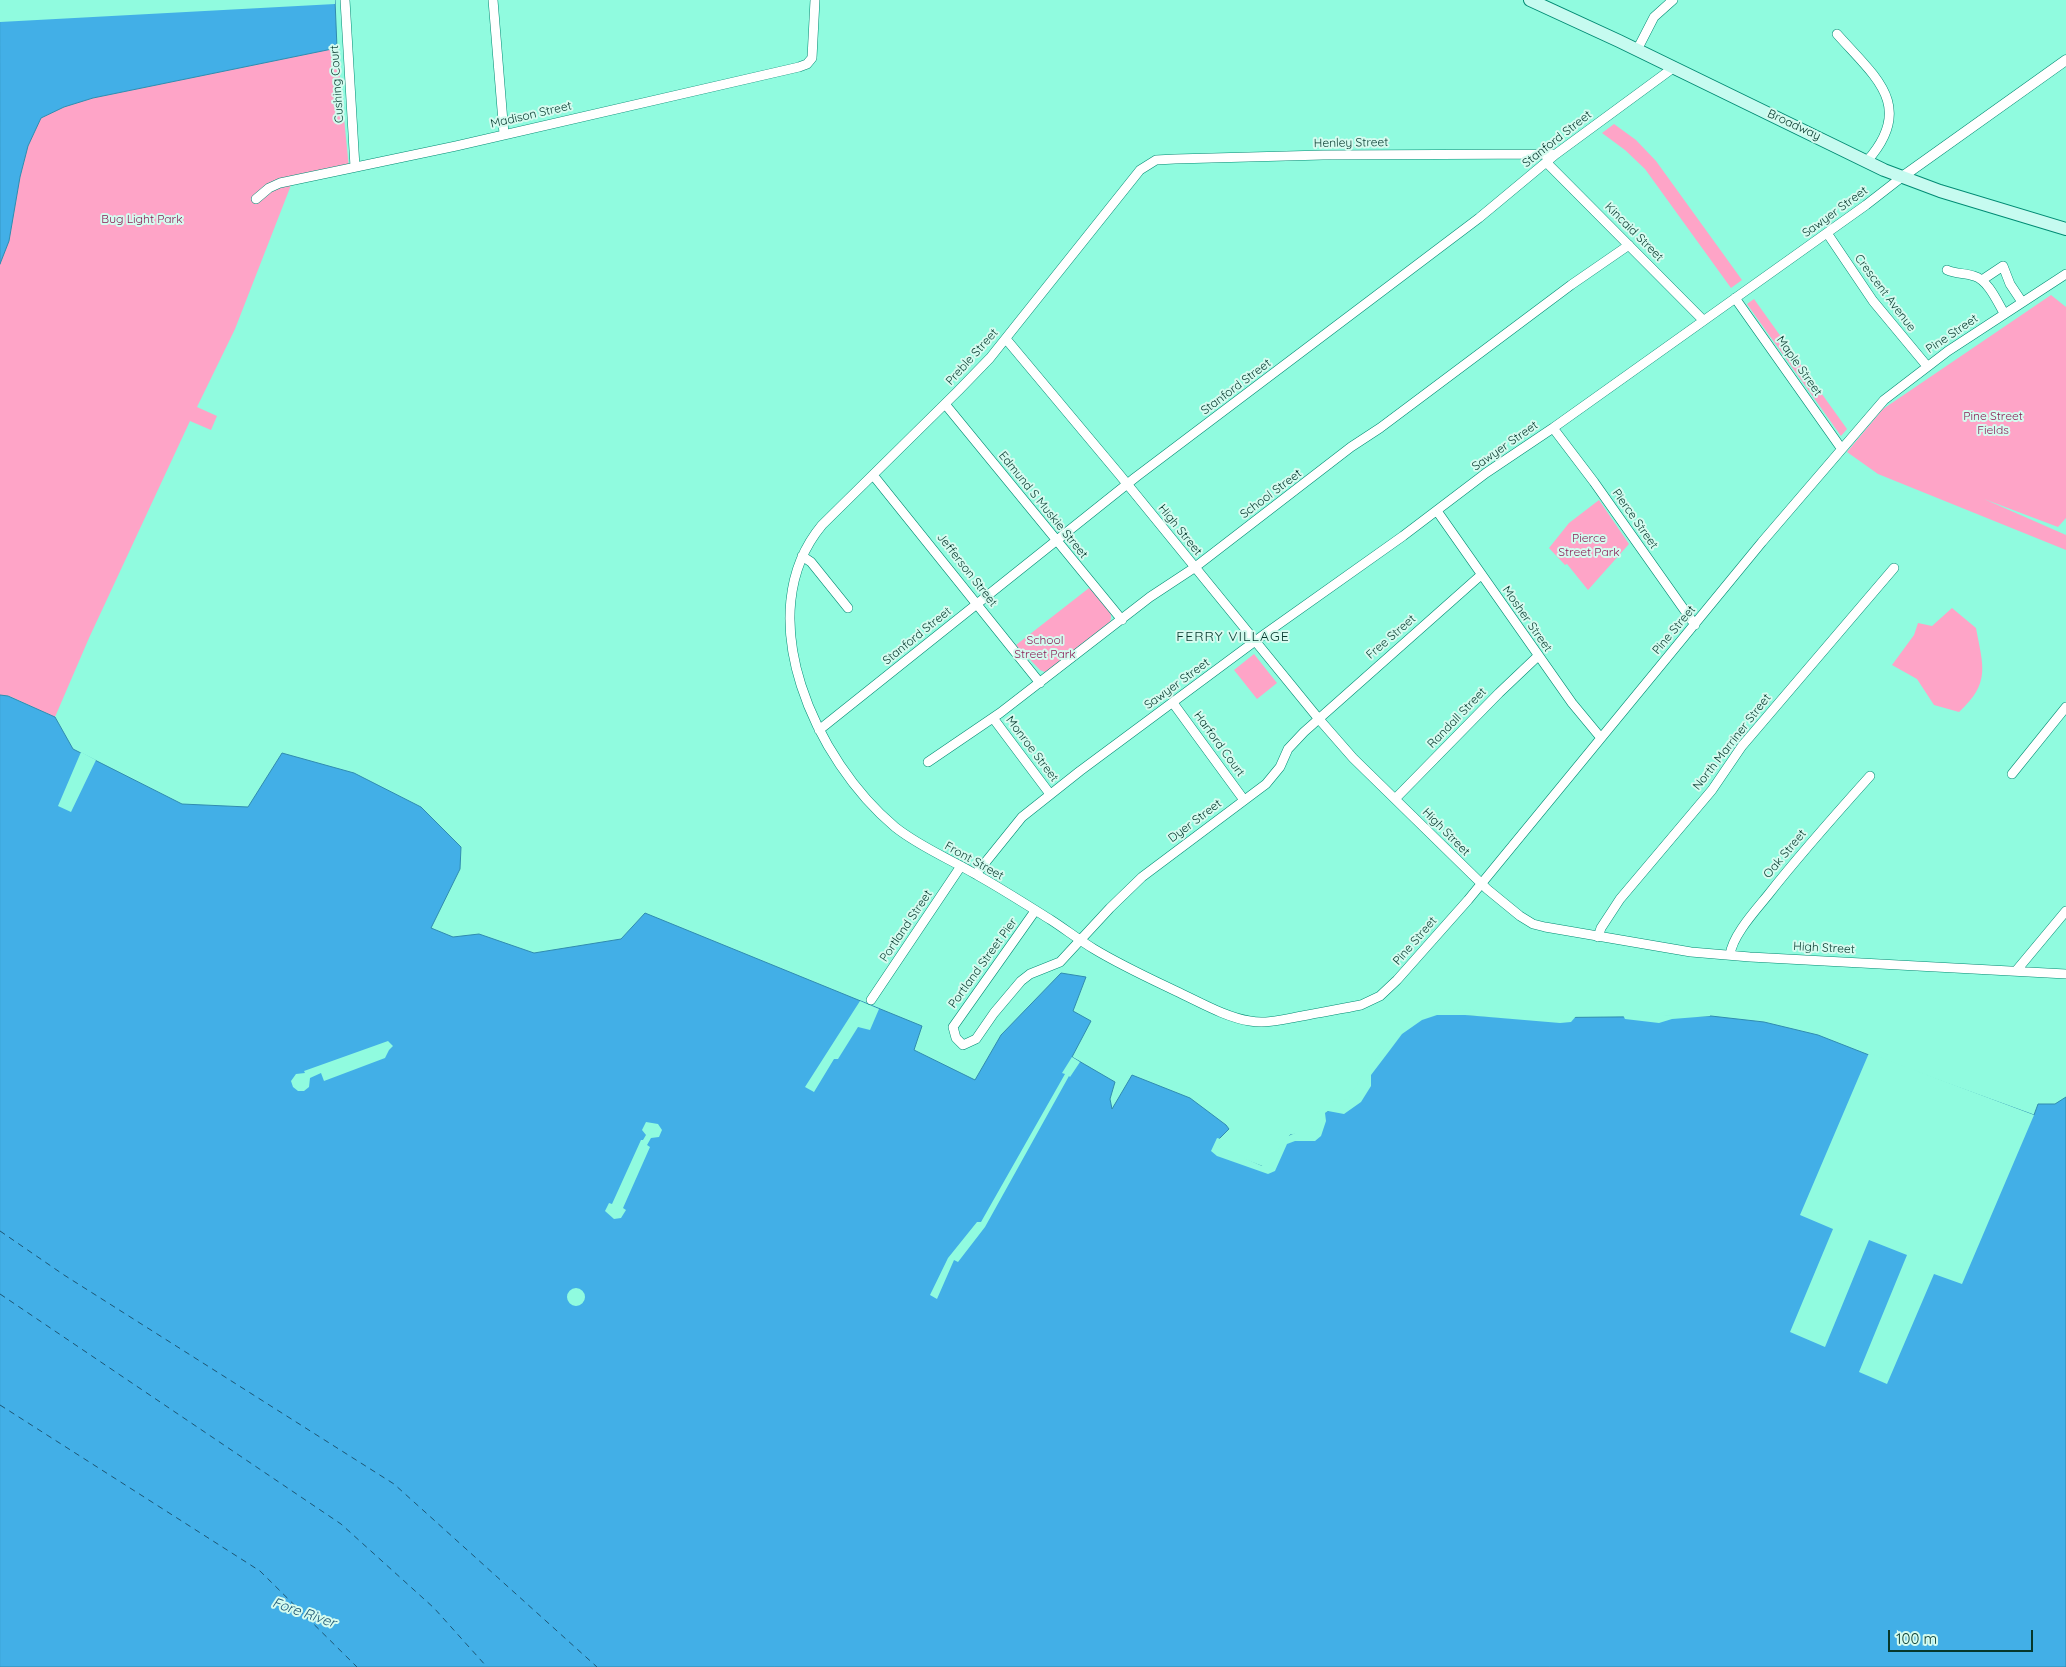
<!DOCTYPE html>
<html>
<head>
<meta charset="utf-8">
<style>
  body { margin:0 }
  #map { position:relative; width:2066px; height:1667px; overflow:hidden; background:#90fbdf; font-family:Quicksand,sans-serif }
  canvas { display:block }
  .scale { position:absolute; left:1888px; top:1630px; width:145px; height:22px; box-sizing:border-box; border:2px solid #06382d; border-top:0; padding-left:6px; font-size:15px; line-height:18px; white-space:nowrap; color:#06382d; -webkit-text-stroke:4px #d4fbef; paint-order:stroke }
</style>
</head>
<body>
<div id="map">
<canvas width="2066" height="1667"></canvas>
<div class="scale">100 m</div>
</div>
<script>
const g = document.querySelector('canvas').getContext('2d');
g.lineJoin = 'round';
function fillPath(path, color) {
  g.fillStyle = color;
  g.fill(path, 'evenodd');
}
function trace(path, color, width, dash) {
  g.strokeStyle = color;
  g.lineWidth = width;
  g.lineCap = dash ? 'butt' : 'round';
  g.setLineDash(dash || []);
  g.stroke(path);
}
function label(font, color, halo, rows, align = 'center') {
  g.font = font + ' Quicksand,sans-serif';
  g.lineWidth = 4;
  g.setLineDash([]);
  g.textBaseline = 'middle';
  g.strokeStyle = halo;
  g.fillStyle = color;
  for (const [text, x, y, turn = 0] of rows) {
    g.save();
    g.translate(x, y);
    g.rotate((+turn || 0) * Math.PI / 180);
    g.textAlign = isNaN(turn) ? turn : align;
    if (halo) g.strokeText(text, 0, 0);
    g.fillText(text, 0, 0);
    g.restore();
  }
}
fillPath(new Path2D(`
  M337,48l12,120 -56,12 -58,149 -38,78 20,9 -6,14 -21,-9 -101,217 -34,79 -46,-21 -9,-1v-431l9,-23 11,-64 8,-31 13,-28 23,-11 29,-9z
  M1614,124l22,16 20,21 86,119 -11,8 -86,-119 -20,-19 -23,-17z
  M2051,295l15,12v211l-8,9 -74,-28 82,36v15l-188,-76 -31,-22 36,-43z
  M1754,299l93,130 -6,7 -94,-132z
  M1599,500l30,44 -41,46 -21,-26 -2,1 -16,-17 20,-25z
  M1089,588c8,8 27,22 21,34l-61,48 -4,2 -5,-2 -24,-25z
  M1952,608l24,20c7,38 15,55 -17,84l-25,-7 -17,-26 -25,-14 22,-30 4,-12 14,3z
  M1254,654l23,29 -20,16 -23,-29z`), '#fea4c7');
const water = new Path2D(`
  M0,0h335l2,48 -244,50 -29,9 -23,11 -13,28 -8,31 -11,64 -9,23z
  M0,695l8,1 47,21 18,32 109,55 66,3 34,-54 72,20 67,34 40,40 -1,22 -29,59 22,9 26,-3 55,19 87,-14 24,-26 277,113 -8,24 61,30 26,-45 60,-62 25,4 -13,34 18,10 -19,36 43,25 -5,17 2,10 20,-34 58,23 36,27 3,4 -10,10 -4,9 54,21 21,-34 19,-3 9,-5 1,-12 31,-14 55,-74 28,-15 81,6 197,-2 53,6 54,13 51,20 165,60 4,-11h17l11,-7v570h-2066z`);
fillPath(water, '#42afe7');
trace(water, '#308baf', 1);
fillPath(new Path2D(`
  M0,0h335v4l-335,18z
  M81,752l15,8 -25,52 -13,-6z
  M860,1001l19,8 -9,21 -12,-3 -20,32h-4l-20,33 -9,-5z
  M1434,1009l43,1 37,6 63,-1 -6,7 -11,1 -95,-8h-28l-15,5 -20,14 -12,16 -19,25v11l-10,16 -17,12 -16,-3 -3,2 1,8 -5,15 -6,5h-20l-8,3 -12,27 -7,3 -51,-18 -6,-5 6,-13 4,1 -3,7 44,20h6l18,-29 16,-7 9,-1 4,-3 2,-12 9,-11 22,-4 16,-26 39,-48 12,-10z
  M1710,1013v3l-38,3 -13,4 -34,-4 -2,-4 33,1z
  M388,1041l5,5 -4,4 -4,8 -61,23 -3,-8 -11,5 -1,9 -5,4h-6l-5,-4 -2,-6 5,-7 9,-1 -1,-2z
  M1869,1053l165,62 -72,169 -28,-10 -47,110 -28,-12 48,-117 -38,-15 -44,107 -35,-15 43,-103 -33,-14z
  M1072,1057l8,5 -10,15 -1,-1 -84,151 -27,35 -4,-2 -17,39 -7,-4 18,-37 29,-36h4l84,-148 -3,-1z
  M646,1122l12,2 4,6 -3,7 -8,1 -4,7 3,2 -27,61 3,2 -5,8 -7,1 -9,-8 4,-8 3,1 29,-64h2l3,-5 -4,-5z
  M567 1297a9 9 0 1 1 18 0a9 9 0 1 1-18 0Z`), '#90fbdf');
trace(new Path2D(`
  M0,1231l64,44 330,209 203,183
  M0,1294l341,230 93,84 53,59
  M0,1405l260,166 97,96`), '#1e5674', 1, [6, 5]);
const minor = new Path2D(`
  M345,0l10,167
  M493,0l11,134
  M1837,34c38,43 79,72 30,127
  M1637,50l17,-33 19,-17
  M1556,154l-233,1 -148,4 -19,1 -16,10 -150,188 -32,33 -136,134c-75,90 -5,237 73,302 25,20 55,32 82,48 25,14 50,30 74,45 14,9 28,20 43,29 28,17 59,31 88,45 21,10 46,24 68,27 17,3 35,-2 52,-5 20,-4 39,-7 59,-11l19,-9 17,-16 71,-80 294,-358 122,-142 64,-49 118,-77
  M1546,162l157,158
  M256,199l13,-11 11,-5 176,-37 343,-79 8,-3 5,-6 3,-58
  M1827,233l46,68 54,65
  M1947,270c9,4 18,3 27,6 14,4 23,25 30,37
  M1982,280l21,-14 7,18 12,18
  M1735,298l106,150
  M1006,339l113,135 199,244 35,40 134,131 33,27 13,8 12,3 146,25 59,5 316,17
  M945,404l177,216
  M1553,428l41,54 101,143
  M873,475l167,208
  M1437,511l135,192 29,35
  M802,556l9,6 37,46
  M1173,703l71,97
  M993,718l57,76
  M819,730l317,-253 343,-259 77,-64 117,-86
  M928,762l72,-49 150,-116 44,-29 157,-121 29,-19 191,-143 58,-40
  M2012,774l54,-67
  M1395,799l104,-106 39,-37
  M976,874l46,-57 58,-46 182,-135 141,-100 83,-63 67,-45 313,-223 36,-28
  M1035,911l-82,116 3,11 7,7 13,-6 18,-26 27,-32 9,-7 30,-12 50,-54 32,-31 124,-93 14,-17 8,-18 16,-17 177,-157
  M1598,937l3,-9 19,-29 92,-109 30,-44 152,-178
  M1730,955c2,-19 25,-44 38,-60 32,-41 67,-80 102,-119
  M2016,971l50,-60
  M871,1000l90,-134`);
const tertiary = new Path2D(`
  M1902,177l164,-117`);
const secondary = new Path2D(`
  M1530,0l89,41 265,129 56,21 126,38`);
trace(minor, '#008b73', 10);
trace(tertiary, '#008b73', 11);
trace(secondary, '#008b73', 14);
trace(minor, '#fff', 9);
trace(tertiary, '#fff', 10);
trace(secondary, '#c6fbf0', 12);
label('12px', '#06382d', '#d4fbef', [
  ["Cushing Court",337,84,-94],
  ["Madison Street",531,115,-13],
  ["Broadway",1794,125,25],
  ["Stanford Street",1557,139,-38],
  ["Henley Street",1351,143,-1],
  ["Sawyer Street",1835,212,-36],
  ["Kincaid Street",1634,232,45],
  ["Crescent Avenue",1885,293,53],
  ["Pine Street",1952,334,-34],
  ["Preble Street",972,357,-48],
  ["Maple Street",1799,366,55],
  ["Stanford Street",1236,387,-37],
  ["Sawyer Street",1505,446,-35],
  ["School Street",1271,494,-37],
  ["Edmund S Muskie Street",1043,505,51],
  ["Pierce Street",1635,519,55],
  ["High Street",1180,530,51],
  ["Jefferson Street",967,570,52],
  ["Mosher Street",1527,619,55],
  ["Pine Street",1674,630,-50],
  ["Stanford Street",917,636,-39],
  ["Free Street",1391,637,-41],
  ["Sawyer Street",1177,684,-36],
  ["Randall Street",1457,718,-46],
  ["North Marriner Street",1732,742,-52],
  ["Harford Court",1219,744,54],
  ["Monroe Street",1032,749,53],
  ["Dyer Street",1195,821,-37],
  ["High Street",1446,832,45],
  ["Oak Street",1785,854,-50],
  ["Front Street",974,861,29],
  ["Portland Street",906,926,-56],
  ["Pine Street",1415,941,-49],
  ["High Street",1824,948,3],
  ["Portland Street Pier",983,963,-54]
]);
label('12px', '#8b1f56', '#d4fbef', [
  ["Bug Light Park",142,219],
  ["Pine Street",1993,416],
  ["Fields",1993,430],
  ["Pierce",1589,538],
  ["Street Park",1589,552],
  ["School",1045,640],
  ["Street Park",1045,654]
]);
g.letterSpacing = '1px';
label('14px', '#06382d', '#d4fbef', [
  ["FERRY VILLAGE",1233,637]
]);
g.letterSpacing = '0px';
label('italic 14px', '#1e5674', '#d4fbef', [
  ["Fore River",304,1613,19]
]);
</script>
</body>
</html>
